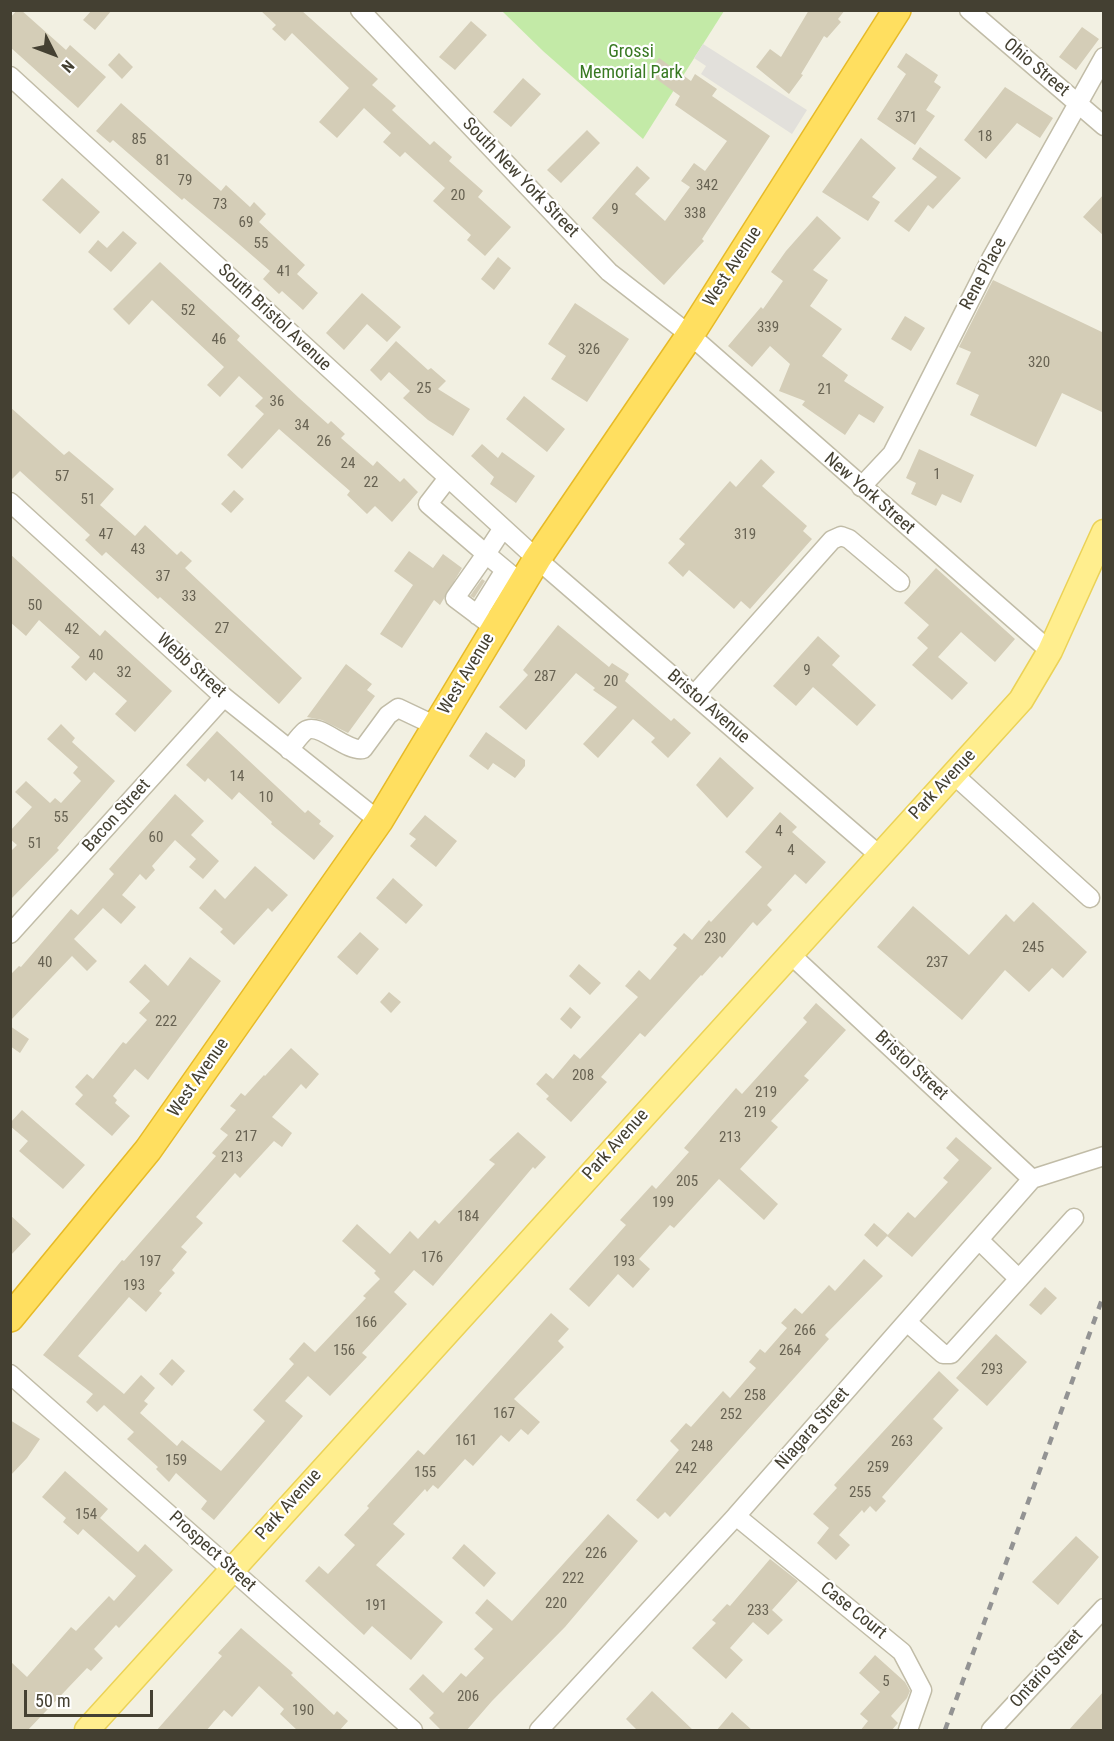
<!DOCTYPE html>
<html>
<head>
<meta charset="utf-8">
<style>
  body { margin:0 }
  #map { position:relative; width:1114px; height:1741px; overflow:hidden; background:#f2f0e2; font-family:"Roboto Condensed",sans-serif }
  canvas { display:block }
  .frame { position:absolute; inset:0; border:12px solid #444032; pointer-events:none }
  .north { position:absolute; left:24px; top:24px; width:60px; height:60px; -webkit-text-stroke:4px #fff; paint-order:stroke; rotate:132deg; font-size:16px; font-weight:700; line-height:24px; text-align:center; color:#444032 }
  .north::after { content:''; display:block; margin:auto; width:21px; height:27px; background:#444032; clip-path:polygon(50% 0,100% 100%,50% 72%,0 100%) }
  .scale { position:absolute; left:24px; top:1690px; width:129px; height:27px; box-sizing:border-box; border:3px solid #444032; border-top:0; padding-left:8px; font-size:18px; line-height:21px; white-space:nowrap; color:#444032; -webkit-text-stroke:4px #fff; paint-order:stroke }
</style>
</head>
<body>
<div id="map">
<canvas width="1114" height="1741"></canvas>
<div class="frame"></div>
<div class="north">N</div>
<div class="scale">50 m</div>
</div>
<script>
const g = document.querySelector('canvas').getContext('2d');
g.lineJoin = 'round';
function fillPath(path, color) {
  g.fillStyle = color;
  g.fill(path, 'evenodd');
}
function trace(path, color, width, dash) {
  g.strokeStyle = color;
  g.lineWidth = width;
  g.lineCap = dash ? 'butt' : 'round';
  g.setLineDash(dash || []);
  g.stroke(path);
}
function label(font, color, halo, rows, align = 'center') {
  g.font = font + ' "Roboto Condensed",sans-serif';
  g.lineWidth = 4.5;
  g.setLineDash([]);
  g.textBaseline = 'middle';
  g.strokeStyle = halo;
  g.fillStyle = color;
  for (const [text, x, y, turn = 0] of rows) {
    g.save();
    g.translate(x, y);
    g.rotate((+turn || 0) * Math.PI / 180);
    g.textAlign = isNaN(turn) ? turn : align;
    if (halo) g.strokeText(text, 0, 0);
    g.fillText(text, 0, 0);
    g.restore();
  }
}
fillPath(new Path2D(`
  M502,11h222l-81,128 -100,-88z`), '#c3eaa7');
fillPath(new Path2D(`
  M703,44l104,66 -15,24 -91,-60 5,-8 -12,-8z`), '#e2e0db');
fillPath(new Path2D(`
  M17,10h4l45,40 4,-5 36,32 -28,31 -68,-61v-29z
  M92,10h20l-17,20 -12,-10z
  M260,10h41l77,69 -6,6 24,21 -4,4 38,35 4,-4 18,16 -3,4 34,30 -5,6 33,30 -26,29 -18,-16 4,-5 -38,-34 12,-13 -40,-36 -5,5 -17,-15 8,-9 -27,-25 -27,30 -18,-16 30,-34 -57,-55 -7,8 -13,-12 4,-4z
  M809,10h36l-7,9 3,3 -14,16 -3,-2 -23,38 2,1 -14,19 -33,-27 14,-18 11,8z
  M471,21l16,14 -32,35 -16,-13z
  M1082,27l17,12 -23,31 -17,-13z
  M119,53l14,14 -11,12 -14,-14z
  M906,53l32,22 -4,7 7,5 -15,23 9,6 -20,29 -38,-26 29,-45 -9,-7z
  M659,58l32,23 4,-7 22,15 -5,7 58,40 -68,103 2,2 -40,44 -72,-67 45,-52 13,12 -15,16 30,27 25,-34 -9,-6 13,-18 11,8 22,-30 -52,-36 5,-9 -32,-23z
  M523,78l18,16 -30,33 -18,-15z
  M1005,87l48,31 -13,20 -23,-15 -31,36 -22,-19z
  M121,103l100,88 5,-6 24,22 4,-5 12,12 -7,8 46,43 -8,9 21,19 -15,17 -21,-19 -3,3 -16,-15 7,-8 -31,-27 -55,-46 -2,2 -69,-60 -3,3 -14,-12z
  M587,130l13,13 -39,40 -14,-13z
  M861,138l35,30 -24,29 8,5 -12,19 -46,-29z
  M920,147l41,31 -28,31 -5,-4 -19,27 -15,-11 43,-44 -25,-18z
  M62,178l38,34 -20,22 -38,-34z
  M1104,194v42l-21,-19z
  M817,216l24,22 -28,32 15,10 -18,26 32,23 -20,27 26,19 -4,6 40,26 -10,16 -15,-9 -14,21 -43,-30 3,-4 -26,-10 11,-27 -20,-18 -18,21 -24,-21 33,-39 2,2 20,-28 -12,-9 15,-21z
  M123,231l14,12 -26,29 -23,-20 10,-12 9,8z
  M498,257l13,11 -17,22 -13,-11z
  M160,262l80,74 -3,4 62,58 29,26 3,-3 14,13 -4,4 32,28 4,-5 23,21 4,-4 14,14 -26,30 -17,-16 -8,8 -20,-19 3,-4 -71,-62 -37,40 -15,-14 37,-41 -9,-8 8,-8 -24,-22 -19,21 -13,-12 17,-18 -72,-67 -23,25 -16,-16z
  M993,280l111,53v80l-42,-20 -26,54 -66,-32 9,-20 -23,-11 15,-32 -12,-5z
  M362,293l39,34 -14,15 -20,-18 -23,26 -18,-17z
  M575,303l54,36 -42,63 -36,-23 15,-23 -18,-12z
  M905,316l20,12 -14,23 -20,-12z
  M396,341l32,29 3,-2 15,13 -8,8 32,20 -17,27 -25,-16 -25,-22 7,-7 -21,-19 -8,9 -11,-11z
  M524,396l41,33 -18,23 -41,-33z
  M10,407l54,48 5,-4 45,38 -14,16 35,31 10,-11 32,30 4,-4 11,10 -7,7 117,110 -23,26 -119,-107 -2,2 -52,-47 -4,4 -17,-16 5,-5 -70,-64 -10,10z
  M482,444l16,14 4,-6 33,24 -19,27 -26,-19 4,-7 -23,-21z
  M919,449l55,26 -13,28 -19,-9 -6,12 -25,-12 5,-11 -10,-5z
  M761,459l14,13 -13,14 45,40 -4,5 9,8 -62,70 -9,-8 -7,8 -45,-39 -6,7 -15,-14 17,-19 -6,-5 51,-58 6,6z
  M234,490l10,9 -13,14 -10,-9z
  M409,551l24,17 10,-14 19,14 -22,37 -6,-5 -32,48 -22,-14 33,-49 -19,-14z
  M10,554l90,82 5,-6 67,61 -37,41 -20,-18 12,-13 -33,-29 -8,9 -15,-14 9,-10 -41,-37 -13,16 -16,-14z
  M936,568l79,71 -20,23 -34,-30 -23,25 30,26 -16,17 -40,-35 16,-17 -11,-10 12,-13 -25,-22z
  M482,579l3,2 -11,17 -4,-2z
  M558,625l51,42 3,-4 17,11 -4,7 46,40 3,-3 17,15 -23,25 -17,-16 4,-4 -22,-19 -35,39 -15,-14 34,-37 -24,-17 2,-2 -19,-15 -50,57 -27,-23 29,-32 -5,-5z
  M818,636l22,20 -8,9 44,40 -19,21 -44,-39 -17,19 -23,-20z
  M346,664l26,20 -5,6 8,6 -27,37 -26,-13 -15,-3z
  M61,724l14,14 -3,4 43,39 -58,67 2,2 -49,50v-48l7,-7 -7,-6v-8l22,-24 -17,-15 11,-11 24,22 5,-5 6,5 20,-22 -8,-8 5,-6 -31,-28z
  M217,731l88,82 3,-3 13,11 -2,3 15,12 -20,24 -43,-36 1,-2 -33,-30 -7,8 -24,-22 -3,4 -19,-17z
  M486,732l39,28v6l-10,12 -22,-15 -5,7 -19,-14z
  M720,757l34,31 -27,30 -31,-33z
  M175,794l29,27 -13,14 28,26 -16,18 -14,-12 7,-8 -21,-19 -23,26 3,4 -9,10 -6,-6 -18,21 14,12 -15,17 -18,-16 -29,31 23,22 -10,10 -15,-15 -62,65v-46l9,-9 2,1 50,-58 7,6 36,-41 -5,-5z
  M780,812l17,15 -5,5 34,30 -20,22 -11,-10 -28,31 5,5 -15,16 -4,-4 -31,36 -2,-2 -18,20 -1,-1 -56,62 -5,-4 -39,44 6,5 -36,40 -25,-23 3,-3 -13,-12 10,-11 7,6 21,-25 6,5 58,-62 -13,-11 14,-16 11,10 27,-32 -4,-3 11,-12 8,7 17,-20 2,2 51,-55 -17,-15z
  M425,815l32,26 -21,26 -26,-21 6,-7 -7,-5z
  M255,866l33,29 -16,17 -4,-4 -34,37 -14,-13 3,-3 -24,-21 16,-19 10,10z
  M393,878l30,27 -17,19 -30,-26z
  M1033,902l54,50 -24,26 -11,-10 -23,24 -24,-22 -43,50 -85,-73 36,-41 56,49 37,-41 8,8z
  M360,932l19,17 -22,26 -20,-18z
  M190,957l31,24 -73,99 -13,-11 -22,27 4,4 -2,3 15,13 -18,20 -37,-32 8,-9 -8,-8 12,-13 6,5 30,-37 3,2 21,-24 -8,-7 11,-12 -21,-19 16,-18 23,22z
  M579,964l22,19 -11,12 -21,-19z
  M389,992l12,10 -10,11 -11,-11z
  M816,1003l30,27 -42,46 5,4 -38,41 7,6 -38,42 38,35 -14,16 -45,-41 -45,49 -4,-3 -31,34 11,10 -17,19 -15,-14 -29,33 -20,-18 57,-64 -6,-5 32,-35 4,4 33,-37 -5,-4 52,-60 6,6 65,-72 -4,-4z
  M570,1007l11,10 -10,12 -11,-10z
  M10,1026l19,13 -9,14 -10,-7z
  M291,1048l28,26 -13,15 -5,-5 -29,33 20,16 -10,14 -8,-6 -34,37 -5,-5 -39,44 7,6 -22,24 6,5 -15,18 3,3 -16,18 3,2 -16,19 -17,-15 -51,59 46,38 17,-19 14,13 -11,13 4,3 -8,9 37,33 5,-6 39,31 44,-50 -12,-11 41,-46 -5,-5 15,-17 11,10 51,-54 -3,-2 17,-17 -6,-6 2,-2 -34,-30 15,-17 33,30 20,-23 8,8 17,-19 4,4 56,-60 -6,-4 29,-28 28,25 -11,12 -2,-2 -100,119 -19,-16 -20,22 13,12 -45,49 5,4 -37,39 -22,-20 -23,25 18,15 -89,104 -13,-11 6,-8 -31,-28 -7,9 -13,-13 2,-2 -31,-28 7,-7 -30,-27 -7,7 -11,-10 7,-8 -50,-39 79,-95 2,1 92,-105 -4,-3 16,-18 -8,-6 16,-19 -6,-4 11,-13 4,3 19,-21 1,1z
  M22,1110l63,55 -22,24 -44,-38 9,-10 -18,-15v-3z
  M956,1137l36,31 -80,89 -25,-21 21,-24 7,6 33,-36 -5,-4 16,-18 -13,-12z
  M10,1215l21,19 -21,22z
  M874,1223l14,12 -11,12 -13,-12z
  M864,1259l19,17 -58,59 4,4 -159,178 -5,-5 -7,7 -22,-19 43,-50 -9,-9 16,-18 5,4 32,-36 7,7 26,-30 -7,-6 11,-13 5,4 22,-25 -6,-5 14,-15 7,6 27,-29 6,6z
  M1045,1287l12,11 -16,17 -12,-10z
  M551,1313l18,16 -11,12 6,6 -50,52 26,23 -12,13 -7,-6 -12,13 -8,-7 -28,31 -8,-7 -27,30 -5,-4 -6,7 -2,-3 -32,35 12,10 -29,31 67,57 -32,38 -39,-34 -8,9 -59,-54 14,-15 9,8 27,-29 -11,-10 25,-27 -2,-2 51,-56 6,5z
  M996,1334l31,28 -40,44 -31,-28z
  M172,1359l13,12 -13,15 -13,-12z
  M939,1371l20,19 -26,29 10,9 -61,69 4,4 -10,11 -6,-6 -6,7 -2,-3 -23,25 11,10 -14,15 -19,-17 12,-15 -16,-14 24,-26 -3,-3z
  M10,1420l30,19 -13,19 -17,18z
  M65,1471l43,38 -8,9 38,34 7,-8 28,26 -54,58 -3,-3 -22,24 9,9 -12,13 -4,-3 -60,63h-17v-70l17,16 44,-50 5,4 33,-35 5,5 22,-25 -53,-47 -5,6 -15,-13 3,-4 -24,-21z
  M608,1514l30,27 -73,86 -73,74 -26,30h-24l-13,-13 5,-5 -25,-24 14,-15 20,19 18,-20 5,4 18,-19 -10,-9 19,-20 -18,-16 12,-14 25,22z
  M1076,1536l23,21 -41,48 -26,-23z
  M464,1544l32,29 -12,14 -32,-29z
  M770,1559l28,22 -26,29 11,10 -15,15 -15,-13 -23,26 13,12 -17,19 -34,-31 24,-25 -4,-3 15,-16 3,2z
  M241,1628l52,45 -2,2 43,40 3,-4 11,10 -9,10h-41l-18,-17 4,-5 -25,-23 -27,31 -8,-7 -18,21h-50l66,-75 -4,-3z
  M875,1655l30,27 5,9 -3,7 -16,18 7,7 -7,8h-31l8,-10 -8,-7 20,-22 -21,-19z
  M652,1691l42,40h-56l-12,-12z
  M1104,1691v40h-36z
  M732,1712l21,19h-37z`), '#d4cdb7');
const minor = new Path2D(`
  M360,10l249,262 81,63 360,316
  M969,10l135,116
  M10,76l527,483 342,296
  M448,478l-20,26 58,50 17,-26
  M861,487l31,-33 99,-195 113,-202
  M10,502l214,195 155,124
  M477,615l28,-45
  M495,628l-40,-30 31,-44 36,30
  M694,695l138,-155 9,-4 8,3 51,43
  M289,750c5,-6 10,-14 16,-19 14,-10 40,21 58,18l25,-34 10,-7 38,18
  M953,774l137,124
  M10,934l214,-237
  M790,954l242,225
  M979,1240l40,39
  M907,1322l36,32h8l123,-136
  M10,1374l403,356
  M736,1516l166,136 20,38 -14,40
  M539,1730l197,-214 296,-337 72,-23
  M991,1730l113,-122`);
const major = new Path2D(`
  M87,1730l934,-1030 29,-49 54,-119`);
const highway = new Path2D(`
  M10,1318l138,-168 231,-329 158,-262 153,-224 207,-325`);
trace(minor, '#c1bca7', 21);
trace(major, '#ebd257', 27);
trace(highway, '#e7ba27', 30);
trace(minor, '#fff', 18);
trace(major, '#ffee8e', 24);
trace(highway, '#ffdf60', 27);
trace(new Path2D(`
  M945,1730l159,-436`), '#939393', 4.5, [8, 8]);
label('15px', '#686353', null, [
  ["371",906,118],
  ["18",985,137],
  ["85",139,140],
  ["81",163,161],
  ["79",185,181],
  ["342",707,186],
  ["20",458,196],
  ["73",220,205],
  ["9",615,210],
  ["338",695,214],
  ["69",246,223],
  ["55",261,244],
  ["41",284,272],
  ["52",188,311],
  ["339",768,328],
  ["46",219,340],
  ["326",589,350],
  ["320",1039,363],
  ["25",424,389],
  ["21",825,390],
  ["36",277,402],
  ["34",302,426],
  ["26",324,442],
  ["24",348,464],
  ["1",937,475],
  ["57",62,477],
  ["22",371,483],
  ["51",88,500],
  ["47",106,535],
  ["319",745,535],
  ["43",138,550],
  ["37",163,577],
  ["33",189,597],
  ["50",35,606],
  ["27",222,629],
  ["42",72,630],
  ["40",96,656],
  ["9",807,671],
  ["32",124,673],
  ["287",545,677],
  ["20",611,682],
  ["14",237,777],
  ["10",266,798],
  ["55",61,818],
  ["4",779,832],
  ["60",156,838],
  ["51",35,844],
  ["4",791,851],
  ["230",715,939],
  ["245",1033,948],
  ["40",45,963],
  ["237",937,963],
  ["222",166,1022],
  ["208",583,1076],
  ["219",766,1093],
  ["219",755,1113],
  ["217",246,1137],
  ["213",730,1138],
  ["213",232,1158],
  ["205",687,1182],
  ["199",663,1203],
  ["184",468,1217],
  ["176",432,1258],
  ["197",150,1262],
  ["193",624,1262],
  ["193",134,1286],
  ["166",366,1323],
  ["266",805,1331],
  ["156",344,1351],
  ["264",790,1351],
  ["293",992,1370],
  ["258",755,1396],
  ["167",504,1414],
  ["252",731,1415],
  ["161",466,1441],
  ["263",902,1442],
  ["248",702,1447],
  ["159",176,1461],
  ["259",878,1468],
  ["242",686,1469],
  ["155",425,1473],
  ["255",860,1493],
  ["154",86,1515],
  ["226",596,1554],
  ["222",573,1579],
  ["220",556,1604],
  ["191",376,1606],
  ["233",758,1611],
  ["5",886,1682],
  ["206",468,1697],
  ["190",303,1711]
]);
label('18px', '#387922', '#fff', [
  ["Grossi",631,52],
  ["Memorial Park",631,73]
]);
label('18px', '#444032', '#fff', [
  ["Ohio Street",1036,68,40],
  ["South New York Street",520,178,46],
  ["West Avenue",733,267,-57],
  ["Rene Place",984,274,-62],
  ["South Bristol Avenue",274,318,43],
  ["New York Street",869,494,41],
  ["Webb Street",191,666,42],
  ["West Avenue",467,674,-59],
  ["Bristol Avenue",708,707,41],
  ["Park Avenue",943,785,-47],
  ["Bacon Street",117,816,-48],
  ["Bristol Street",911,1066,43],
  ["West Avenue",199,1078,-55],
  ["Park Avenue",616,1145,-48],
  ["Niagara Street",813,1429,-49],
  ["Park Avenue",289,1505,-48],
  ["Prospect Street",212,1552,42],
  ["Case Court",853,1611,39],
  ["Ontario Street",1047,1669,-48]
]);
</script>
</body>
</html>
